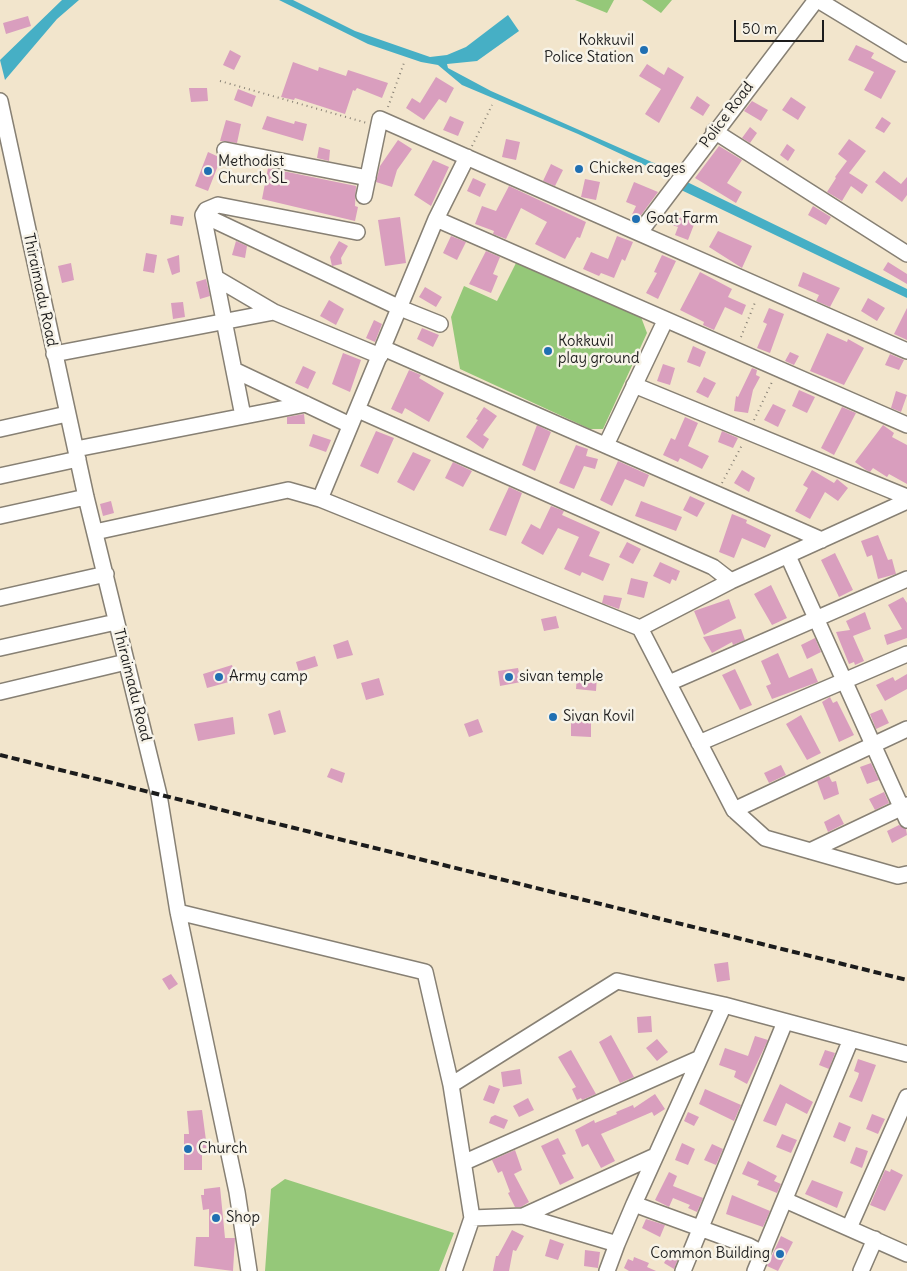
<!DOCTYPE html>
<html>
<head>
<meta charset="utf-8">
<style>
  body { margin:0 }
  #map { position:relative; width:907px; height:1271px; overflow:hidden; background:#f2e5cc; font-family:Delius,sans-serif }
  canvas { display:block }
  .scale { position:absolute; left:734px; top:20px; width:90px; height:22px; box-sizing:border-box; border:2px solid #1c1c1c; border-top:0; padding-left:6px; font-size:15px; line-height:18px; white-space:nowrap; color:#1c1c1c; -webkit-text-stroke:4px #f7f3e8; paint-order:stroke }
</style>
</head>
<body>
<div id="map">
<canvas width="907" height="1271"></canvas>
<div class="scale">50 m</div>
</div>
<script>
const g = document.querySelector('canvas').getContext('2d');
g.lineJoin = 'round';
function fillPath(path, color) {
  g.fillStyle = color;
  g.fill(path, 'evenodd');
}
function trace(path, color, width, dash) {
  g.strokeStyle = color;
  g.lineWidth = width;
  g.lineCap = dash ? 'butt' : 'round';
  g.setLineDash(dash || []);
  g.stroke(path);
}
function label(font, color, halo, rows, align = 'center') {
  g.font = font + ' Delius,sans-serif';
  g.lineWidth = 5;
  g.setLineDash([]);
  g.textBaseline = 'middle';
  g.strokeStyle = halo;
  g.fillStyle = color;
  for (const [text, x, y, turn = 0] of rows) {
    g.save();
    g.translate(x, y);
    g.rotate((+turn || 0) * Math.PI / 180);
    g.textAlign = isNaN(turn) ? turn : align;
    if (halo) g.strokeText(text, 0, 0);
    g.fillText(text, 0, 0);
    g.restore();
  }
}
fillPath(new Path2D(`
  M575,0h39l-7,13z
  M642,0h30l-11,13z
  M517,261l124,56 6,16 -44,96h-13l-130,-60 -9,-52 13,-31 33,15z
  M285,1179l169,54 -15,38h-174l6,-82z`), '#95c879');
fillPath(new Path2D(`
  M62,0h17l-22,19 -52,61 -5,-20z
  M279,0h14l62,31 75,26 17,-2 19,-8 42,-32 11,16 -42,30 -30,3 1,4 43,23 181,80 -4,5 -90,-42 -116,-49 -24,-20 -17,-3 -53,-18z
  M685,181l222,108v9l-228,-109z`), '#46afc5');
fillPath(new Path2D(`
  M28,16l3,10 -25,8 -3,-11z
  M856,45l18,8 -3,5 25,13 -15,28 -17,-9 10,-18 -26,-12z
  M230,50l11,6 -7,14 -11,-5z
  M293,62l25,9 1,-4 27,9 2,-6 40,13 -6,15 -25,-10 -2,3 -2,-1 -8,24 -50,-16 -1,2 -13,-3z
  M647,64l17,11 4,-8 16,10 -25,46 -14,-9 16,-25 -22,-13z
  M436,77l18,11 -8,15 -7,-4 -15,21 -18,-12 6,-10 8,5z
  M189,88h18l1,13 -17,1z
  M238,89l18,7 -4,11 -18,-7z
  M697,96l13,9 -7,11 -13,-8z
  M791,97l15,10 -8,13 -16,-10z
  M752,101l16,9 -7,11 -17,-10z
  M267,116l27,8 1,-3 12,3 -4,17 -41,-12z
  M450,116l14,6 -6,14 -15,-6z
  M882,117l9,6 -7,10 -9,-5z
  M226,120l15,4 -4,19 -17,-2z
  M750,127l7,6 -7,10 -8,-5z
  M506,139l14,3 -4,18 -14,-3z
  M849,139l17,12 -17,22 19,12 -6,9 -11,-8 -9,15 -15,-9 9,-14 -1,-1 12,-16 -9,-7z
  M398,140l14,9 -15,21 -5,17 -16,-5 4,-16z
  M787,144l8,6 -7,11 -8,-6z
  M719,146l23,14 -15,23 15,9 -6,11 -41,-25z
  M319,147l11,3 -1,11 -12,-3z
  M208,152l13,6 -13,33 -13,-5z
  M433,160l16,7 -18,39 -17,-11z
  M551,164l12,6 -8,16 -12,-5z
  M268,168l88,18 -1,20 3,1 -3,14 -93,-22z
  M884,171l17,13 6,-7v18l-5,7 -27,-20z
  M473,178l13,6 -6,13 -13,-6z
  M585,179l15,3 -4,18 -15,-3z
  M634,182l24,10 -22,30 -6,-3 6,-13 -10,-4z
  M509,186l77,36 -6,16 -3,-1 -12,22 -30,-15 12,-22 -26,-14 -15,31 -13,-5 1,-3 -19,-7 7,-18 14,5z
  M813,206l18,11 -5,8 -18,-10z
  M670,213l25,9 -7,18 -13,-5 3,-8 -12,-4z
  M171,215l13,2 -2,9 -12,-2z
  M400,217l6,46 -21,3 -7,-46z
  M718,231l34,15 -10,22 -33,-21z
  M451,236l15,6 -9,18 -14,-7z
  M617,236l16,6 -8,19 -3,-2 -8,19 -13,-5 -2,3 -16,-7 8,-17 17,7z
  M236,241l11,5 -2,12 -13,-3z
  M339,241l9,5 -7,12 1,6 -10,2 -2,-9z
  M486,251l14,6 -7,17 5,2 -7,17 -22,-9z
  M146,253l11,2 -3,18 -11,-2z
  M179,255l1,17 -8,3 -5,-16z
  M662,255l14,6 -18,38 -12,-6 11,-20 -3,-1z
  M888,262l19,12v10l-24,-14z
  M71,263l3,17 -12,3 -4,-17z
  M700,272l32,17 -4,8 18,8 -4,10 -17,-8 -11,23 -11,-5 1,-3 -24,-12z
  M803,272l37,16 -10,19 -14,-6 3,-6 -21,-9z
  M206,279l4,17 -10,3 -4,-17z
  M425,287l17,10 -6,10 -17,-10z
  M868,298l17,10 -8,13 -16,-10z
  M329,300l15,9 -8,16 -16,-9z
  M183,302l2,15 -12,2 -2,-16z
  M769,308l15,6 -14,39 -13,-5 10,-24 -4,-2z
  M907,308v32l-13,-6z
  M374,320l8,4 -7,18 -9,-4z
  M422,328l17,7 -6,12 -16,-8z
  M827,333l20,9 1,-3 16,9 -20,37 -34,-14z
  M693,346l13,6 -6,15 -13,-5z
  M790,352l9,4 -5,9 -9,-4z
  M343,353l18,7 -11,32 -18,-8z
  M890,354l14,6 -5,10 -14,-5z
  M663,364l12,4 -5,17 -13,-4z
  M303,366l13,6 -8,17 -13,-6z
  M752,368l5,2 -1,5 4,2 -7,13 -5,23 -14,-2 2,-15 2,1z
  M409,370l12,5 -2,3 25,15 -15,29 -24,-14 -3,6 -11,-5z
  M704,377l12,6 -8,15 -12,-6z
  M799,390l16,7 -8,16 -15,-7z
  M896,391l11,4 -6,17 -10,-4z
  M773,404l13,6 -8,17 -14,-7z
  M484,407l13,9 -14,19 6,4 -6,10 -17,-12 12,-17 -2,-1z
  M842,407l14,6 -22,42 -13,-7z
  M304,414l1,10h-18v-7z
  M685,417l13,6 -10,23 21,10 -7,13 -22,-11 -2,4 -15,-7 8,-17 4,2z
  M537,425l14,7 -16,39 -13,-6z
  M883,425l11,8 -2,4 15,8v39l-18,-10 -2,3 -14,-9 -3,4 -4,-2 -11,-8z
  M376,431l18,7 -16,36 -18,-8z
  M722,431l16,7 -5,10 -15,-6z
  M313,434l18,6 -5,12 -17,-6z
  M576,445l12,4 -2,7 12,3 -3,10 -11,-3 -10,23 -15,-6z
  M413,452l18,8 -17,31 -17,-9z
  M618,461l31,14 -5,12 -19,-8 -13,27 -12,-6z
  M453,462l19,9 -9,16 -18,-9z
  M742,470l13,8 -6,14 -15,-9z
  M812,470l22,13 3,-4 11,9 -10,13 -13,-9 -15,27 -15,-8 13,-23 -5,-3z
  M509,487l13,6 -16,43 -17,-6z
  M690,496l15,7 -8,14 -14,-7z
  M111,501l3,12 -11,3 -3,-12z
  M641,501l41,16 -6,14 -41,-15z
  M551,506l13,5 -2,4 38,17 -11,24 21,8 -7,17 -21,-9 -2,4 -16,-7 15,-32 -21,-9 -15,27 -22,-12 10,-19 9,5z
  M732,514l15,6 -1,3 25,12 -6,13 -23,-10 -8,20 -15,-6z
  M878,535l10,25 4,-1 4,15 -18,5 -6,-24 -5,2 -6,-16z
  M627,542l14,7 -8,15 -14,-7z
  M835,553l18,37 -14,7 -18,-37z
  M660,562l20,9 -4,10 -4,-2 -2,5 -17,-8z
  M631,578l17,4 -4,16 -17,-4z
  M771,585l16,33 -15,7 -18,-31z
  M604,595l18,3 -3,11 -17,-6z
  M903,597l4,6v35l-20,7 -3,-10 18,-6 -14,-24z
  M729,599l7,19 -32,17 -10,-24z
  M865,612l6,17 -18,7 11,25 -9,4 -1,-3 -5,2 -13,-32 14,-2 -4,-9z
  M556,616l3,12 -15,3 -3,-12z
  M741,629l4,11 -12,5 -1,-3 -20,11 -9,-16z
  M815,638l6,14 -14,7 -6,-14z
  M348,640l5,15 -16,4 -4,-14z
  M778,653l11,25 23,-10 6,14 -46,17 -6,-13 5,-2 -10,-23z
  M315,656l3,10 -19,6 -3,-10z
  M232,665l4,15 -29,8 -4,-14z
  M518,668l3,14 -21,4 -2,-15z
  M735,669l17,36 -12,5 -18,-35z
  M907,674v15l-22,12 -9,-16 17,-8 2,4z
  M577,675l20,1 -1,15 -20,-2z
  M379,678l5,17 -18,5 -5,-17z
  M830,697l3,6 4,-2 17,34 -15,7 -17,-40z
  M882,709l7,14 -13,6 -6,-15z
  M280,710l6,22 -12,3 -6,-21z
  M801,715l20,38 -14,7 -21,-36z
  M233,717l2,17 -37,7 -4,-17z
  M571,717l20,1v19l-20,-1z
  M478,719l5,13 -14,5 -5,-13z
  M871,763l8,17 -12,4 -7,-17z
  M781,765l5,10 -17,8 -5,-10z
  M331,768l14,5 -3,10 -15,-6z
  M829,776l3,6 4,-1 3,13 -15,6 -7,-19z
  M884,792l5,11 -14,7 -6,-11z
  M839,814l5,10 -16,8 -4,-10z
  M899,825l7,4 1,6 -15,8 -5,-12z
  M728,962l2,18 -13,2 -3,-18z
  M171,974l7,10 -9,6 -7,-11z
  M651,1016l1,16 -14,1 -1,-16z
  M611,1035l23,42 -14,6 -21,-41z
  M755,1036l13,4 -21,44 -13,-7 2,-6 -17,-6 6,-17 23,8z
  M657,1039l11,13 -11,9 -11,-13z
  M571,1050l25,44 -14,6 -1,-2 -4,2 -5,-11 4,-2 -18,-30z
  M825,1050l10,3 -6,16 -10,-4z
  M858,1059l18,6 -14,37 -13,-5 9,-20 1,-4 -5,-2z
  M520,1069l2,15 -19,3 -2,-15z
  M780,1084l33,18 -6,12 -21,-11 -10,23 -13,-5z
  M489,1085l11,4 -6,15 -11,-4z
  M705,1089l36,16 -7,16 -35,-17z
  M655,1094l10,15 -11,7 -2,-4 -51,22 14,27 -14,7 -13,-24 -6,3 -7,-17 19,-10 1,3 22,-9 -1,-2 17,-7 1,3z
  M528,1098l6,12 -15,7 -6,-11z
  M202,1110l5,38h-5v22h-18v-36h5l-2,-23z
  M688,1112l11,5 -5,9 -10,-5z
  M872,1114l13,5 -7,15 -12,-5z
  M495,1115l13,5 -4,9 -15,-6 2,-6z
  M839,1122l12,5 -6,15 -12,-5z
  M782,1134l15,6 -6,13 -15,-6z
  M558,1138l8,16 -4,1 12,23 -14,7 -19,-39z
  M682,1143l13,6 -7,16 -13,-5z
  M712,1144l11,5 -7,16 -12,-5z
  M856,1147l12,4 -6,17 -12,-5z
  M515,1150l7,20 -8,4 15,28 -8,5h-6l-7,-14 2,-1 -8,-21 -4,2 -6,-13z
  M748,1161l29,15 -3,5 7,3 -4,9 -20,-8 2,-4 -17,-7z
  M891,1169l12,6 -18,36 -15,-6 15,-35 5,2z
  M669,1172l8,4 -4,10 30,12 -6,14 -9,-4 2,-3 -17,-7 -4,9 -14,-7z
  M812,1180l31,12 -6,16 -32,-14z
  M220,1187l5,51h10l-2,33 -39,-5 2,-29h13v-28l-6,1 -2,-15h3v-6z
  M732,1195l38,16 -7,16 -37,-13z
  M646,1219l19,6 -5,12 -18,-9z
  M512,1230l12,6 -8,15 -3,-1 -4,21h-16l3,-15h2z
  M781,1236l12,6 -15,29 -11,-5z
  M550,1239l14,5 -6,16 -13,-4z
  M585,1250l15,2 -2,16 -14,-2z
  M671,1250l9,4 -6,15 -10,-6z
  M634,1257l15,6 -2,4 9,4h-27l-5,-3 4,-9 5,2z`), '#d99ebe');
const minor = new Path2D(`
  M818,0l89,54
  M0,101l86,396 73,298 19,117 59,280 12,79
  M714,131l193,123
  M225,150l143,28
  M364,196l16,-77 527,232
  M203,215l197,93 40,16
  M436,219l471,206
  M640,232l176,-232
  M216,278l58,34
  M383,348l439,192
  M54,354l220,-42 106,44
  M234,370l116,55
  M634,385l273,112
  M358,410l355,157 18,14
  M243,416l-40,-201 3,-5 12,-5 139,27
  M0,429l67,-15
  M606,445l59,-124
  M76,449l230,-45
  M0,476l78,-17
  M320,499l116,-280 31,-62
  M0,516l86,-19
  M95,532l193,-42 32,9 320,129 94,182 31,28 133,38 9,-2
  M788,556l119,264
  M0,598l106,-24
  M640,628l91,-47 176,-80
  M0,648l116,-26
  M669,683l238,-104
  M0,692l126,-30
  M699,743l208,-89
  M734,810l173,-81
  M810,851l97,-46
  M178,912l247,60 26,113 21,133 -18,53
  M724,1005l-90,199 115,42 13,7
  M451,1085l166,-104 107,24 183,49
  M465,1162l235,-104
  M785,1200l122,54
  M523,1216l132,-60
  M472,1218l51,-2 94,28 17,-40
  M849,1228l58,-131
  M607,1271l10,-27
  M683,1271l102,-249
  M755,1271l96,-232
  M861,1271l14,-32`);
trace(minor, '#878074', 18);
trace(new Path2D(`
  M220,81l147,42
  M388,107l17,-47
  M472,146l20,-41
  M741,337l15,-37
  M754,420l18,-38
  M722,483l20,-38`), '#878074', 2, [1, 4]);
trace(minor, '#fff', 15);
trace(new Path2D(`
  M0,755l907,225`), '#1c1c1c', 4, [8, 4]);
for (const [x, y, r, color] of [
  [644,50,5,"#1f6fb2"],
  [579,169,5,"#1f6fb2"],
  [208,171,5,"#1f6fb2"],
  [636,219,5,"#1f6fb2"],
  [548,351,5,"#1f6fb2"],
  [219,677,5,"#1f6fb2"],
  [509,677,5,"#1f6fb2"],
  [553,717,5,"#1f6fb2"],
  [188,1149,5,"#1f6fb2"],
  [216,1218,5,"#1f6fb2"],
  [780,1254,5,"#1f6fb2"]
]) {
  const dot = new Path2D();
  dot.arc(x, y, r, 0, 2 * Math.PI);
  g.fillStyle = color;
  g.fill(dot);
  trace(dot, '#f7f3e8', 2);
}
label('15px', '#1c1c1c', '#f7f3e8', [
  ["Kokkuvil",634,41,"right"],
  ["Police Station",634,58,"right"],
  ["Methodist",218,162],
  ["Church SL",218,179],
  ["Chicken cages",589,169],
  ["Goat Farm",646,219],
  ["Kokkuvil",558,342],
  ["play ground",558,359],
  ["Army camp",229,677],
  ["sivan temple",519,677],
  ["Sivan Kovil",563,717],
  ["Church",198,1149],
  ["Shop",226,1218],
  ["Common Building",770,1254,"right"]
], 'left');
label('15px', '#1c1c1c', '#f7f3e8', [
  ["Police Road",727,115,-53],
  ["Thiraimadu Road",40,290,78],
  ["Thiraimadu Road",132,685,76]
]);
</script>
</body>
</html>
